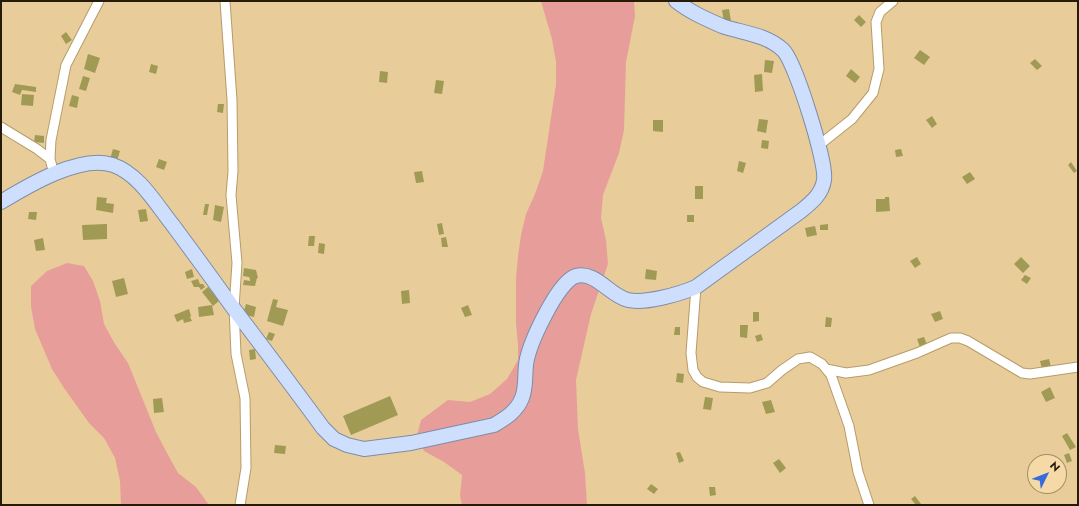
<!DOCTYPE html>
<html>
<head>
<meta charset="utf-8">
<style>
  body { margin:0 }
  #map { position:relative; width:1079px; height:506px; overflow:hidden; background:#e8cd9a; font-family:Jost,sans-serif }
  canvas { display:block }
  .frame { position:absolute; inset:0; border:2px solid #251b07; pointer-events:none }
  .north { position:absolute; left:1027px; top:454px; width:40px; height:40px; box-sizing:border-box; background:#f5daa7; border:1px solid #a28e67; border-radius:50%; rotate:47deg; font-size:11px; font-weight:700; line-height:16px; text-align:center; color:#251b07 }
  .north::after { content:''; display:block; margin:auto; width:14px; height:18px; background:#376bdb; clip-path:polygon(50% 0,100% 100%,50% 72%,0 100%) }
</style>
</head>
<body>
<div id="map">
<canvas width="1079" height="506"></canvas>
<div class="frame"></div>
<div class="north">N</div>
</div>
<script>
const g = document.querySelector('canvas').getContext('2d');
g.lineJoin = 'round';
function fillPath(path, color) {
  g.fillStyle = color;
  g.fill(path, 'evenodd');
}
function trace(path, color, width, dash) {
  g.strokeStyle = color;
  g.lineWidth = width;
  g.lineCap = dash ? 'butt' : 'round';
  g.setLineDash(dash || []);
  g.stroke(path);
}
fillPath(new Path2D(`
  M541,1h93l1,15 -9,46 -2,68 -5,23 -16,42 -2,23 5,22 2,24 -17,50 -15,66 2,49 7,44 2,32h-125l-2,-9 2,-21 -18,-13 -20,-11 -7,-16 4,-15 27,-20 22,2 20,-8 17,-15 11,-19v-15l-2,-22v-45l2,-22 3,-21 5,-21 9,-20 8,-23 13,-87v-22l-4,-23z
  M67,263l17,3 9,15 7,20 4,23 11,20 13,19 28,69 11,21 11,20 18,14 13,18h-88l-1,-24 -5,-23 -11,-20 -15,-15 -25,-35 -12,-19 -17,-40 -4,-22v-21l16,-15z`), '#e79e9a');
fillPath(new Path2D(`
  M729,9l2,12 -7,1 -2,-12z
  M859,15l7,7 -5,5 -7,-7z
  M66,32l6,8 -6,4 -5,-8z
  M920,50l10,7 -6,8 -10,-7z
  M88,54l12,4 -5,15 -11,-4z
  M1035,59l7,7 -5,4 -7,-7z
  M765,60l9,1 -2,12 -8,-1z
  M151,64l7,2 -2,8 -7,-2z
  M851,69l9,8 -5,6 -9,-7z
  M380,71l8,1 -1,11 -8,-1z
  M762,74l1,17 -8,1 -1,-17z
  M83,76l7,2 -4,13 -7,-2z
  M436,80l8,1 -2,13 -8,-1z
  M15,84l21,3v5l-14,-2 -2,5 -8,-3z
  M22,94l12,1 -1,11 -12,-1z
  M72,95l7,2 -2,11 -8,-2z
  M218,104h6l-1,9 -6,-1z
  M932,116l5,8 -5,4 -6,-8z
  M759,119l9,1 -2,13 -9,-2z
  M653,120h10v12l-10,-1z
  M35,135l9,1v7l-10,-1z
  M762,140l7,1 -1,8 -7,-1z
  M113,149l7,2 -3,10 -7,-2z
  M901,149l2,7 -7,1 -1,-7z
  M159,159l8,3 -3,8 -8,-3z
  M739,161l7,2 -3,10 -6,-2z
  M1071,162l6,9 -3,2 -6,-8z
  M422,171l2,11 -8,1 -2,-11z
  M970,172l5,7 -8,5 -5,-7z
  M695,186h8v13h-8z
  M97,197l10,1 -1,5 8,1 -1,9 -17,-3z
  M885,197h4l1,14 -14,1v-13h9z
  M205,204h4l-2,11h-4z
  M215,205l9,2 -3,15 -8,-2z
  M146,209l2,12 -8,1 -2,-12z
  M29,212h8l-1,8 -8,-1z
  M687,215h7v7h-7z
  M442,223l2,11 -5,1 -2,-11z
  M107,224v15l-24,1 -1,-15z
  M828,224v6h-8v-5z
  M815,226l2,9 -10,2 -2,-9z
  M309,236h6l-1,10h-6z
  M446,237l2,10h-6l-1,-9z
  M43,238l2,12 -9,1 -2,-11z
  M319,243l6,1 -1,10 -6,-1z
  M917,257l4,7 -6,4 -5,-7z
  M1021,257l9,9 -7,7 -9,-9z
  M244,268l12,2 2,8h-1l-2,8 -12,-1 1,-5 6,1v-2l-1,-2 -6,-1z
  M192,269l2,8 -7,2 -2,-7z
  M646,269l11,2 -1,9 -11,-1z
  M1025,275l6,3 -4,6 -6,-4z
  M124,278l4,16 -12,3 -4,-16z
  M198,279l2,5h3l2,3 -4,3 -2,-3h-5l-3,-6z
  M208,287l11,14 -6,5 -11,-14z
  M409,290l1,13 -8,1 -1,-13z
  M273,299l5,1 -2,7 12,3 -5,16 -16,-5z
  M246,304l10,3 -2,10 -11,-3z
  M212,305l2,10 -15,2 -1,-10z
  M468,305l4,10 -7,2 -4,-9z
  M189,309l2,7 -1,1 2,4 -8,2 -1,-4 -6,3 -3,-7z
  M940,311l3,8 -8,3 -4,-8z
  M753,312h6v9l-6,1z
  M826,317l6,1 -1,9h-6z
  M740,325h8l-1,13 -7,-1z
  M675,327h5v8h-6z
  M269,332l6,2 -3,7 -6,-2z
  M761,334l2,6 -6,2 -2,-6z
  M924,337l4,10 -7,3 -4,-11z
  M255,349l1,10 -6,1 -1,-10z
  M1049,359l2,8 -9,2 -2,-8z
  M677,373l7,1 -1,9 -7,-1z
  M1050,387l5,11 -9,4 -5,-10z
  M390,396l8,19 -47,20 -8,-19z
  M705,397l8,1 -2,12 -8,-1z
  M162,398l2,14 -10,1 -1,-14z
  M771,400l4,12 -9,2 -4,-12z
  M1067,433l9,14 -6,3 -8,-14z
  M275,445l11,1 -1,8 -11,-1z
  M680,452l4,9 -5,2 -3,-10z
  M1069,453l3,8 -5,2 -3,-8z
  M779,459l7,9 -6,5 -7,-10z
  M651,484l7,5 -4,5 -7,-5z
  M709,487h6l1,8 -6,1z
  M915,496l6,8 -1,1h-4l-5,-6z`), '#a19a54');
const minor = new Path2D(`
  M225,1l7,99 1,71 -2,24 6,68 -3,45 2,46 9,44 1,70 -6,37
  M1,127l36,22 13,10
  M818,146l34,-27 21,-26 6,-24 -3,-47 4,-10 13,-11
  M54,174l-4,-15 1,-19 15,-75 33,-64
  M696,287l-5,66 2,17 4,7 6,5 17,5 30,1 17,-5 15,-13 16,-11 12,-2 12,7 9,11 18,51 9,46 11,33
  M826,369l20,4 23,-3 48,-17 34,-15h9l8,3 54,32 8,1 48,-7`);
const primary = new Path2D(`
  M1,202c28,-17 80,-48 112,-37 26,9 43,39 59,59 20,27 40,54 59,81 31,41 62,82 92,123l11,11 13,6 17,4 47,-6 83,-18c12,-7 23,-14 28,-27 5,-12 2,-27 5,-39 4,-18 31,-78 49,-83 20,-5 34,20 52,24 17,4 52,-6 68,-13l105,-76c11,-9 21,-17 23,-31 3,-17 -29,-119 -41,-130 -17,-16 -41,-17 -61,-24 -16,-7 -32,-14 -46,-25`);
trace(minor, '#b69c6a', 11);
trace(primary, '#7e8ca7', 16);
trace(minor, '#fff', 9);
trace(primary, '#cedffe', 14);
</script>
</body>
</html>
